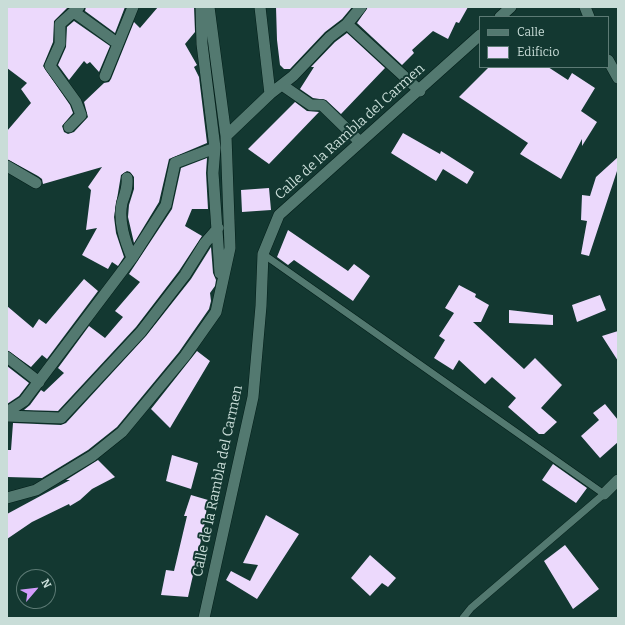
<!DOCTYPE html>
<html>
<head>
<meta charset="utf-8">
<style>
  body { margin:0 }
  #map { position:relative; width:625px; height:625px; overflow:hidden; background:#133831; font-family:Bitter,serif }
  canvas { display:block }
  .frame { position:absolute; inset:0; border:8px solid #c9ddd8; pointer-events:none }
  .legend { position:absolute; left:479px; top:16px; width:130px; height:52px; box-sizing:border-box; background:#133831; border:1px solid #5c7a74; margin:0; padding:5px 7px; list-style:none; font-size:12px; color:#c9ddd8 }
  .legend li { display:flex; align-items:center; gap:8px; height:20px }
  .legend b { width:20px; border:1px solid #5c7a74 }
  .north { position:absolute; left:16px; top:569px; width:40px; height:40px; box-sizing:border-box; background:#133831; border:1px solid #5c7a74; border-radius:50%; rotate:62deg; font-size:11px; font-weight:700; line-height:16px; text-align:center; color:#c9ddd8 }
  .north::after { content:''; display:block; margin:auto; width:14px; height:18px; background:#d39cfc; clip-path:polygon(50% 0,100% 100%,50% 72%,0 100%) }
</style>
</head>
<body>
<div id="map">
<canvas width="625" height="625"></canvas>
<div class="frame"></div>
<ul class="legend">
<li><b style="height:5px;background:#537970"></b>Calle</li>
<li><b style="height:11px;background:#ecd9fc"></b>Edificio</li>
</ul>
<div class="north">N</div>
</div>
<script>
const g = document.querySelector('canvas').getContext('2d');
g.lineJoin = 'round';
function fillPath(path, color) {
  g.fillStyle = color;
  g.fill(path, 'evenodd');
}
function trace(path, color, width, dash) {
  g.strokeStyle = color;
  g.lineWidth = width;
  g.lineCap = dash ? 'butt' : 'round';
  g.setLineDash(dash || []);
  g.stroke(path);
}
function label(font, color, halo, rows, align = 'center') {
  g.font = font + ' Bitter,serif';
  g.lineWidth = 4;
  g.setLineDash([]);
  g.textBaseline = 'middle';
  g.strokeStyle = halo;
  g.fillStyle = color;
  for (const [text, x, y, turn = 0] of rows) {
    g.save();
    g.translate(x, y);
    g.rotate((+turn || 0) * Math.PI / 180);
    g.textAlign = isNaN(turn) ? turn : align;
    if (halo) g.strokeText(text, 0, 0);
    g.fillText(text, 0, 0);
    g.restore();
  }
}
fillPath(new Path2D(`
  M7,7h61l-14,14 -1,21 -10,24 27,39 3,8 -11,13 2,6 4,2 6,-2 14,-15 -4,-15 20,-19 5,-1 2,-3 23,-57 6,6 18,-21h36l1,25 -10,12 12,21 -3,2 5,10 8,66 -38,16 -10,43 -25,41 -6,-26 1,-12 5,-16v-12l-4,-5 -3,-1 -6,4 -7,42 2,16 8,24 -6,9 -6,-4 -4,7 -26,-14 15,-27 -11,2 5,-40 -3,-3 14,-20 -59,17 -1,-5 -4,-3 -31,-17v-28l24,-28 -10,-14 6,-6 -20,-15z
  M86,7h39l-10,26 -30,-22z
  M276,7h76l-10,12 -17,13 -35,37h-6l-4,-4 -3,-25z
  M368,7h100l-9,16 -3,-1 -8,17 -15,-8 -21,19 2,3 -12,12 -45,-42z
  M74,21l36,25 -11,26 -9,-10 -3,2 -3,-3 -15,19 -11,-15 8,-18 1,-20z
  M347,33l38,35 -44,46 -15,-14 -13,-2 -13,-9 14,-22h-3l24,-25z
  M489,67h59l20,13 4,-7 23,15 -14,23 16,11 -15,24v-7l-21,40 -41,-25 8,-11 -69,-46z
  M295,102l12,9 12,1 -50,52 -21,-15z
  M403,133l37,21 1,-3 33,21 -7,12 -24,-15 -7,12 -45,-28z
  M618,157v11l-29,88 -8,-2 6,-33 -6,-1 1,-25 8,1 6,-19z
  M207,158l-1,15 2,36h-16l-7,17 17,10 -23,35 -43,56 -78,84 -34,-1 6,-5 11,-15 3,2 20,-19 -6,-5 31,-42 16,12 18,-21 -8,-6 25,-29 -11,-8 43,-65 9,-41z
  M269,188l2,22 -29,2 -1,-22z
  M288,230l60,41 6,-7 16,12 -17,25 -59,-41 -6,5 -11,-8z
  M211,247l2,26 3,7 -1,6 -5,7 1,8 -2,8 -30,43 -62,75 -29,23 -46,28 -35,-1v-27h4l2,-27 48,2 5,-2 80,-87 45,-57z
  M84,279l14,12 -51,68 -5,-4 -11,12 -24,-17v-44l26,22 6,-9 7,5z
  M459,285l17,9 -1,3 14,8 -8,17h-8l51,47 11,-11 27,27 -21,23 16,14 -13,12h-5l-31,-27 8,-9 -24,-21 -7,7 -26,-24 -6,10 -19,-12 11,-18 -6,-4 15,-23 -9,-5z
  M600,295l6,15 -29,12 -5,-17z
  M509,310l44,5v10l-44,-2z
  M618,331v30l-16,-25z
  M197,351l13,10 -40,67 -19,-19z
  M7,366l22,17 -10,13 -12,8z
  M605,404l13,16v22l-18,16 -19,-22 18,-16 -6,-7z
  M172,455l26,8 -7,26 -25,-8z
  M98,460l17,17 -23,12 -12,11 -10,6 -1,-2 -37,18 -25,17v-25l63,-34h-4z
  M553,464l34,24 -11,15 -34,-23z
  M191,495l17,5 -4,27 -16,70 -27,-2 5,-25 8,1 13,-55h-3z
  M266,515l33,19 -42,65 -31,-19 5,-9 19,10 8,-16 -15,-2z
  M565,545l34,44 -26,20 -29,-48z
  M370,555l26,23 -8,9 -6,-4 -12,13 -19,-18z`), '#ecd9fc');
const service = new Path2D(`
  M263,254l341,240 -133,114 -8,10`);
const minor = new Path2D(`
  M201,7l1,37 13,104 -2,25 7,100
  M585,7l4,10
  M74,12l43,31
  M500,17l11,-10
  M347,24l73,67
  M608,60l10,18
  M105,76l28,-69
  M282,85l29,20h11l38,37
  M270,94l23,-18 37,-39 17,-13 14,-17
  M69,127l12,-12 -5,-13 -26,-36 10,-22v-20l19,-17
  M226,136l44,-42 -10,-87
  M7,166l29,17
  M127,178c1,10 -2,16 -5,25 -4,18 3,38 10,55
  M7,357l32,25
  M7,412l17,-11 108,-143 34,-53 9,-42 40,-15
  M7,416l54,2 80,-86 44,-57 20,-32 13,-15
  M604,494l14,-14
  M7,498l29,-8 56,-34 30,-24 63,-76 31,-44 14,-64 -4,-112 -17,-129
  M204,618l49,-221 8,-91 2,-52 16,-39 201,-180`);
trace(service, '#031e19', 8);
trace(minor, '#031e19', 12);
trace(service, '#537970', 7);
trace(minor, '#537970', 11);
label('14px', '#c9ddd8', '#133831', [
  ["Calle de la Rambla del Carmen",350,132,-42],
  ["Calle de la Rambla del Carmen",218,481,-78]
]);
</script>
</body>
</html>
